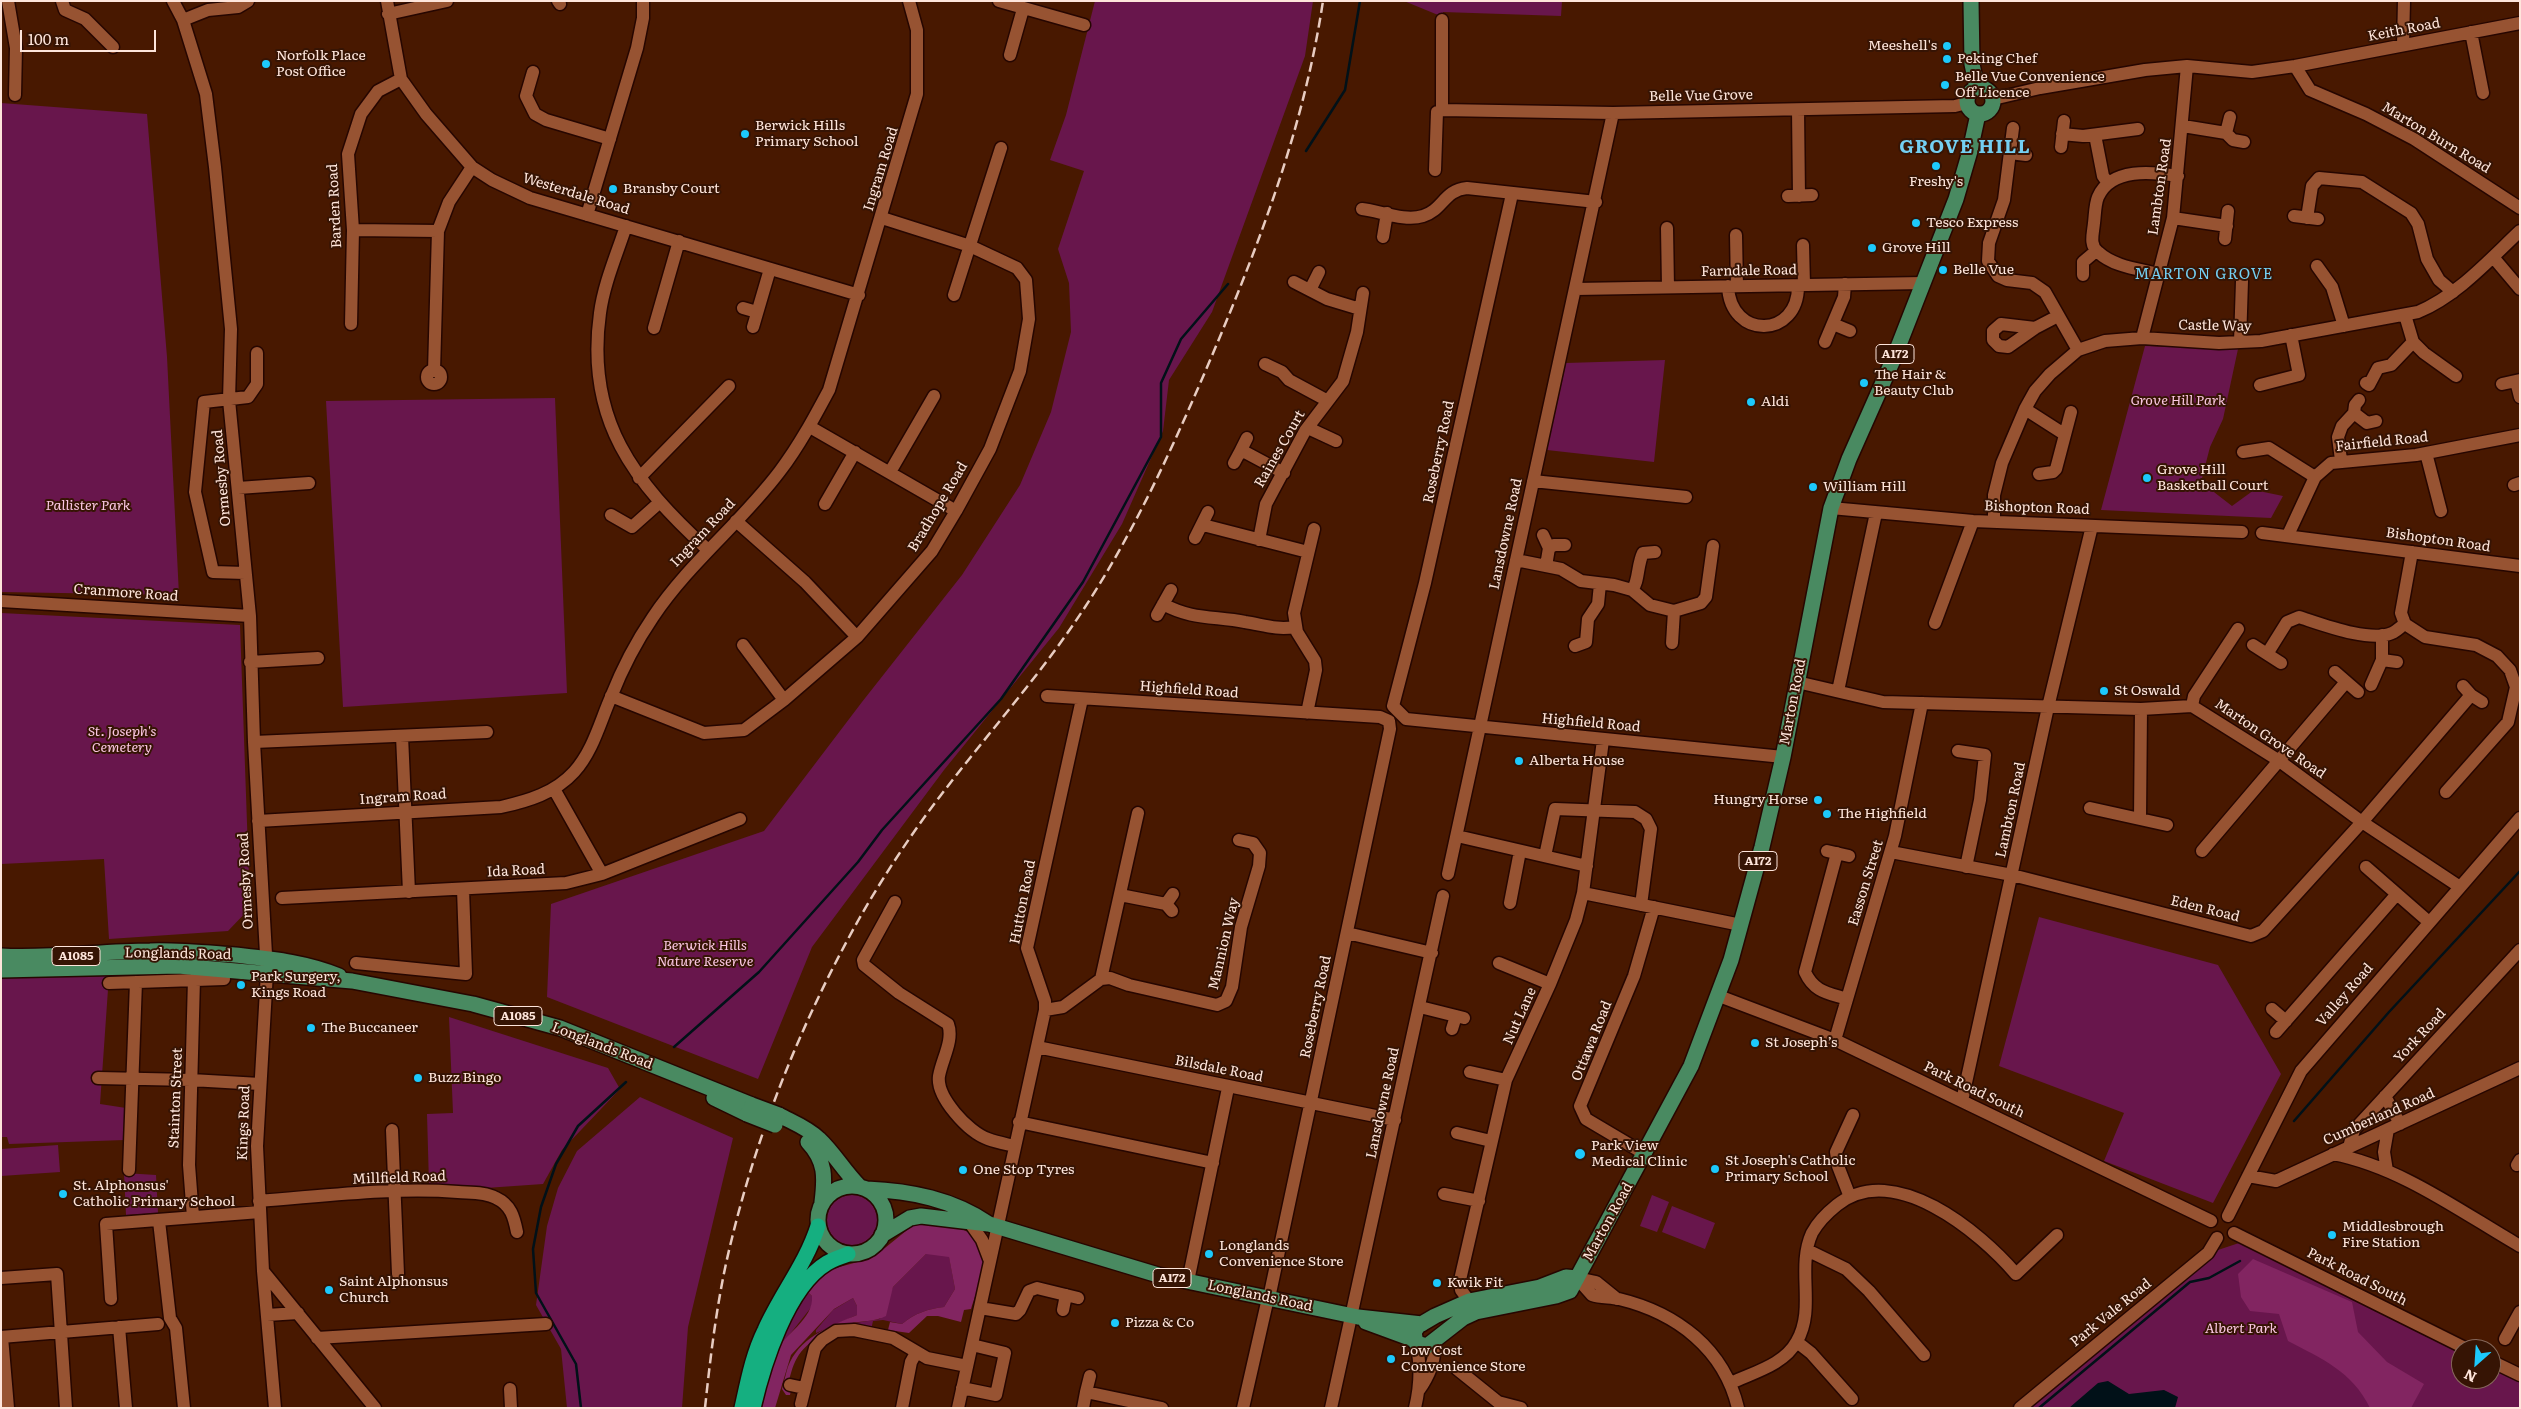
<!DOCTYPE html>
<html>
<head>
<meta charset="utf-8">
<style>
  body { margin:0 }
  #map { position:relative; width:2521px; height:1409px; overflow:hidden; background:#481800; font-family:Literata,serif }
  canvas { display:block }
  .frame { position:absolute; inset:0; border:2px solid #fee5db; pointer-events:none }
  .north { position:absolute; left:2451px; top:1339px; width:50px; height:50px; box-sizing:border-box; background:#361404; border:1px solid #86685a; border-radius:50%; rotate:206deg; font-size:14px; font-weight:700; line-height:20px; text-align:center; color:#fee5db }
  .north::after { content:''; display:block; margin:auto; width:18px; height:22px; background:#1cc9fc; clip-path:polygon(50% 0,100% 100%,50% 72%,0 100%) }
  .scale { position:absolute; left:20px; top:30px; width:136px; height:22px; box-sizing:border-box; border:2px solid #fee5db; border-top:0; padding-left:6px; font-size:15px; line-height:18px; white-space:nowrap; color:#fee5db; -webkit-text-stroke:4px #361404; paint-order:stroke }
</style>
</head>
<body>
<div id="map">
<canvas width="2521" height="1409"></canvas>
<div class="frame"></div>
<div class="north">N</div>
<div class="scale">100 m</div>
</div>
<script>
const g = document.querySelector('canvas').getContext('2d');
g.lineJoin = 'round';
function fillPath(path, color) {
  g.fillStyle = color;
  g.fill(path, 'evenodd');
}
function trace(path, color, width, dash) {
  g.strokeStyle = color;
  g.lineWidth = width;
  g.lineCap = dash ? 'butt' : 'round';
  g.setLineDash(dash || []);
  g.stroke(path);
}
function label(font, color, halo, rows, align = 'center') {
  g.font = font + ' Literata,serif';
  g.lineWidth = 4;
  g.setLineDash([]);
  g.textBaseline = 'middle';
  g.strokeStyle = halo;
  g.fillStyle = color;
  for (const [text, x, y, turn = 0] of rows) {
    g.save();
    g.translate(x, y);
    g.rotate((+turn || 0) * Math.PI / 180);
    g.textAlign = isNaN(turn) ? turn : align;
    if (halo) g.strokeText(text, 0, 0);
    g.fillText(text, 0, 0);
    g.restore();
  }
}
fillPath(new Path2D(`
  M1095,1h218l-8,55 -93,256 -43,68 -6,51 -41,93 -63,104 -115,142 -132,177 -54,132 -211,-82 4,-93 213,-73 98,-129 100,-127 58,-90 31,-73 20,-80 -2,-49 -11,-34 26,-78 -34,-11 16,-45z
  M1404,1h158l-1,15 -118,-4v5z
  M1,103l146,11 20,243 12,238 -178,-3z
  M2145,346l93,3 -15,70 -13,28 -9,35 31,24 22,-16 29,6 -12,22 -170,-8z
  M1665,360l-11,102 -107,-12 19,-87z
  M555,398l12,295 -224,14 -17,-306z
  M1,613l239,12 10,283 -22,23 -119,8 -5,-80 -103,5z
  M2039,917l179,48 63,109 -68,129 -109,-42 20,-48 -125,-47z
  M1,975h108l-9,129 26,4 -1,32 -116,4 -2,-7h-6z
  M449,1017l159,51 12,21 -58,61 -19,34 -86,6 -28,-6 -2,-70 26,-1z
  M640,1097l93,41 -45,189 -6,81h-115l-6,-59 -25,-44 11,-79 11,-38 19,-37z
  M58,1145l2,27 -59,4v-27z
  M124,1173l32,2 2,38 -32,2z
  M827 1220a25 25 0 1 1 50 0a25 25 0 1 1-50 0Z
  M1652,1195l17,7 -12,30 -17,-6z
  M1672,1206l43,17 -10,26 -43,-17z
  M2242,1242l219,110v27h30v-12l29,15v26h-494l186,-156z
  M937,1253l12,3 6,33 -11,18c-16,2 -29,6 -42,17l-19,-4 -10,1 -2,9 -28,-5 37,-6 13,-32 33,-33z
  M807,1291l5,5 1,9 -38,48 15,-33z
  M853,1298l4,8v9l-41,18v-3l17,-20z`), '#68164c');
fillPath(new Path2D(`
  M937,1221c12,4 26,7 36,14 22,16 4,54 -2,74l-7,1 -3,12 -23,-6h-11l-18,17 -21,-3 2,-8 12,2c13,-11 26,-15 42,-17l11,-18 -6,-32 -23,-3 -33,33 -7,29c-10,5 -22,5 -34,7 -19,4 -45,17 -55,35 -5,8 -7,20 -10,29l4,3 -1,5h-4l-4,-6c3,-9 4,-19 8,-27 13,-26 42,-37 67,-47v-9l-4,-8 -19,11 -43,46 -16,53h-13c4,-17 6,-38 13,-54 9,-21 39,-34 37,-58l-5,-5 11,-12 14,-10 33,-9 15,-8 32,-26z
  M2253,1259l99,43 6,30 29,30 37,22 -13,24h-41c-18,-37 -48,-49 -82,-67l-9,-27 -29,-3 -9,-14 -3,-23z`), '#822561');
fillPath(new Path2D(`
  M2108,1381l21,13 35,-4 14,7 -3,11h-106l29,-25z`), '#011118');
trace(new Path2D(`
  M1306,151l39,-61 15,-89
  M674,1047l85,-75 99,-110 24,-32 119,-131 82,-117 78,-145v-54l20,-44 47,-55
  M2294,1121l95,-109 131,-141
  M581,1408l-5,-44 -40,-71 -3,-44 8,-42 15,-43 22,-38 48,-44
  M2039,1408l151,-126 19,-4 31,-17`), '#011118', 2.5);
const minor = new Path2D(`
  M8,1l8,47 -1,47
  M62,1l3,9 20,9 28,28
  M173,1l10,19 23,74 9,73 16,162 -2,71 21,216 4,126 13,230 -10,174 6,125 12,137
  M387,1l14,78 25,35 46,53 20,13 38,18 329,97
  M558,1l2,3
  M999,1l85,24
  M388,14l59,-13
  M183,20l25,-10 30,-3 10,-6
  M2471,32l12,61
  M2403,45l1,-44
  M1010,55l13,-46
  M2295,66l15,24 56,24 48,25 106,69
  M533,72l-7,24 9,18 11,6 64,19
  M1993,99l47,-11 105,-18 42,-4 65,6 43,-6 225,-43
  M1442,110v-90
  M1798,110l1,86
  M2183,126l43,7 7,7 11,2
  M2013,128l-9,72 -15,43 -1,18 10,15 9,4 25,3 13,9 33,58
  M2226,133l4,-16
  M2062,134l21,2 55,-7
  M2095,135l8,41 5,7
  M2061,147l3,-26
  M2010,153l16,2
  M1435,170l2,-58 5,-2 171,3 342,-7 12,-3
  M1512,194l-87,389 -32,123 13,13 377,38
  M1788,196l24,-1
  M1362,209c18,2 43,13 61,7 20,-6 21,-26 44,-28l129,14
  M587,215l50,-167 6,-30v-17
  M2294,216l24,3
  M2173,218l54,8
  M2307,218l5,-32 7,-8 43,4 49,31 7,11 9,35 12,21 14,12
  M626,226c-9,28 -22,57 -26,87 -15,107 34,169 108,237
  M1667,228l1,59
  M353,230l85,1
  M1736,235l1,51
  M1383,237l4,-24
  M2225,239l3,-28
  M1803,245l1,40
  M2493,257l27,32
  M2317,266l15,21 12,39
  M2159,274c-20,-5 -45,-7 -61,-22 -9,-7 -5,-18 -4,-29 1,-8 1,-19 4,-26 13,-30 55,-25 80,-21
  M2083,275v-13l13,-11
  M1294,282l33,17 33,10
  M1728,286c2,54 71,53 70,-1
  M1576,289l347,-6
  M1310,290l9,-18
  M954,295l47,-147
  M743,308l14,4
  M351,324l2,-94 -5,-76 13,-40 17,-23 23,-12
  M1833,324l17,7
  M753,327l17,-58
  M654,328l25,-87
  M2035,328l-34,-4 -8,7v9l6,6 9,1 27,-19 23,-12
  M2142,338l31,-120 14,-152
  M1825,342l19,-45 1,-13
  M2240,342l2,-61
  M2413,342l11,11 32,23
  M1265,364l17,8 7,8 39,21
  M427 377a7 7 0 1 1 14 0a7 7 0 1 1-14 0Z
  M434,371l4,-140 11,-29 23,-35
  M2516,381l4,16
  M2366,383l3,2 9,-17 13,-3 22,-23 -8,-27
  M2502,384l18,-4
  M2260,385l39,-10 -8,-40
  M2025,409l39,25
  M2354,413l13,10 9,-2
  M810,427l146,84
  M1308,428l28,13
  M1241,450l6,-12
  M2243,452l26,-4 46,29
  M2426,453l15,58
  M2341,460l-3,-23 4,-11 12,-13 1,-8 4,-5
  M1234,463l7,-13 43,23
  M890,472l44,-76
  M2039,474l14,-2 3,-3 15,-57
  M639,478l90,-92
  M1533,481l153,16
  M2514,485l6,-2
  M238,488l71,-5
  M825,504l30,-52
  M1831,508l142,13 269,11
  M611,515l21,12 28,-25
  M736,521l69,61 52,55
  M1994,522v-27l8,-32 23,-54 10,-18 15,-17 28,-24 27,-9 37,-3 77,5 42,-2 157,-29c39,-16 71,-52 102,-81
  M1203,525l105,27
  M2262,533l258,33
  M1543,535l6,13 -3,18
  M2288,535l27,-58 16,-14 85,-8 104,-20
  M1195,538l13,-26
  M1259,540l7,-36 39,-73 38,-50 14,-49 6,-39
  M1549,548l5,-3h11
  M2412,552l-11,61 4,11 20,13 51,8 21,11 13,14 6,17 -8,35 -62,70
  M1516,560l45,9 20,12 33,4 18,5 18,15 24,6 27,-8 5,-6 7,-51
  M245,573l-32,-1 -18,-80 9,-90 44,-5 9,-13v-31
  M1632,590c7,-8 5,-25 11,-37l12,-1
  M1,601l249,15
  M1163,604c29,16 52,12 82,18 19,3 31,8 50,5
  M1157,615l14,-25
  M1935,623l38,-102
  M1672,643l2,-32
  M743,645l41,55
  M2253,645l28,18
  M1575,646l11,-4 2,-23 10,-15 2,-20
  M2267,654l20,-32 12,-5c22,7 71,26 93,16 5,-2 9,-7 13,-9
  M2382,660l15,2
  M250,662l68,-4
  M2335,672l23,20
  M1797,682l86,20 258,7 51,-3 86,54 84,62 98,65
  M2371,685l11,-25v-25
  M2463,686l8,9 11,7
  M1838,691l38,-178
  M611,696l93,37 40,-3 40,-30 73,-63 75,-86 24,-40 34,-62 30,-78 9,-52 -3,-39 -9,-12 -47,-22 -88,-28
  M1047,696l333,21 9,4 1,8 -121,569
  M2192,706l2,-10 44,-67
  M1307,713l9,-43 -1,-9 -18,-29 -3,-19 20,-84
  M402,736l7,156
  M254,742l233,-10
  M1958,751l27,4 -5,45 -14,67
  M554,789l48,85
  M2090,808l77,17
  M2140,819l1,-110
  M258,821l243,-14c27,-6 54,-14 73,-35 19,-21 26,-50 37,-75 11,-28 25,-55 42,-80 36,-54 88,-94 127,-146 19,-25 34,-53 49,-81l88,-296v-64l-8,-29
  M1457,836l130,30
  M1827,851l22,5
  M2202,851l144,-169
  M1891,852l121,23 239,61 12,-5 99,-109 109,-127
  M1837,853l-32,119c9,20 23,21 42,27
  M1545,856l10,-47 80,3 11,7 5,10 -10,76
  M2366,867l63,55
  M1448,874l165,-761
  M1583,893l158,32
  M1120,895l46,9
  M282,898l284,-15 36,-9 138,-55
  M895,902l-32,58 1,5 35,28 49,31c6,16 -6,35 -9,52 -3,21 29,56 49,63 8,3 18,5 26,7
  M1510,903l10,-52
  M1172,911l-6,-7 7,-10
  M1347,933l85,20
  M356,963l110,11 -3,-85
  M1499,963l51,21
  M1101,979l9,-1 19,7 88,20 9,-4 6,-14 9,-60 18,-61 1,-13 -7,-10 -14,-3
  M109,983l115,-4
  M1719,996l116,44 376,181
  M1420,1007l44,11
  M2272,1009l14,12
  M1045,1010l18,-3 38,-28 37,-166
  M1452,1029l4,-13
  M2276,1032l121,-138
  M1835,1040l60,-204 27,-133
  M1037,1047l358,73
  M1470,1072l36,8
  M98,1078l93,2 69,4
  M2385,1096l15,28
  M1962,1101l86,-394 44,-181
  M1019,1122l194,41
  M392,1130l6,144
  M1457,1133l34,8
  M2349,1147l5,-17 166,-180
  M1645,1154l-59,-35 -6,-13 54,-130 20,-69
  M2333,1154c68,13 128,58 187,92
  M2517,1165l3,-5
  M129,1170l7,-188
  M2387,1171l-3,-19 4,-23
  M2248,1176l28,5 244,-113
  M1444,1194l35,7
  M1850,1197l-12,-31 -2,-14 17,-37
  M259,1201c66,-5 134,-14 199,-9 13,1 27,0 38,6 15,7 18,19 21,34
  M2228,1216l73,-145 219,-253
  M193,1217l-4,-52 5,-186
  M159,1221l11,97 6,10 8,80
  M970,1223l12,17 8,21
  M2234,1233l233,116
  M1807,1250l39,19 23,22 55,64
  M263,1271l112,137
  M1,1278l56,-4 9,134
  M1577,1278l15,17c9,3 18,2 27,4 58,14 105,50 119,109
  M1577,1278l19,4 21,17
  M1188,1281l40,-193
  M111,1299l-5,-75 154,-12
  M1469,1301l-8,-11 -1,-10 46,-200 44,-96 26,-64 7,-27 20,-153
  M980,1308l36,6 4,-4 9,-19 8,-3 41,10
  M1063,1310l3,-15
  M267,1315l31,-2
  M119,1327l7,81
  M1,1337l157,-13
  M2,1337l6,71
  M317,1338l229,-14
  M2505,1339l15,-27
  M1797,1342l14,11 41,46
  M2491,1361l29,14
  M1457,1369l41,33 23,6
  M1731,1383c23,-11 53,-18 66,-42 19,-33 -1,-73 15,-108 6,-11 15,-20 25,-28 57,-45 143,27 179,69l41,-39
  M790,1385l14,3
  M962,1388l34,7 9,-42 -33,-8
  M510,1389l1,19
  M1419,1390c10,-14 17,-29 15,-47
  M1086,1392l4,-16
  M801,1404l14,-56 7,-8 14,-9 18,-1 39,8 34,20 40,8
  M902,1408l9,-46 5,-9
  M958,1408l87,-398v-9l-18,-53 55,-249
  M1083,1408l3,-16 76,16
  M1243,1408l25,-110
  M1331,1408l112,-512
  M1415,1408c5,-21 6,-45 1,-65
  M2020,1408l188,-155 9,-15`);
const major = new Path2D(`
  M1971,1l1,63 5,24
  M1967 101a13 13 0 1 1 26 0a13 13 0 1 1-26 0Z
  M1,956c50,3 100,-5 149,-5 28,-1 57,2 85,4 36,4 70,7 104,21
  M1,970l177,-4 174,15 121,23 87,24 192,77
  M714,1098l33,16
  M779,1115c13,7 29,13 40,24 15,14 25,32 40,47
  M808,1142c18,19 17,36 14,60
  M818 1220a34 34 0 1 1 68 0a34 34 0 1 1-68 0Z
  M867,1189c44,2 85,10 122,35l169,51 200,42 64,7
  M882,1235l28,-17 11,-2 67,8
  M1577,1278l-11,-1 -26,10 -71,14 -34,15 -17,10 -4,6 2,11 11,3 36,-28 13,-6 80,-16 14,-5 121,-225 40,-106 31,-113 21,-90 48,-249 18,-49 44,-99 63,-161 14,-48 8,-37
  M1366,1322l49,18`);
const highway = new Path2D(`
  M742,1408c6,-27 11,-54 23,-78 16,-36 41,-66 53,-104
  M753,1408c10,-43 34,-121 74,-145 7,-4 14,-6 21,-9`);
trace(minor, '#260600', 15);
trace(major, '#260600', 18);
trace(highway, '#260600', 18);
trace(minor, '#975332', 12);
trace(major, '#498a61', 15);
trace(highway, '#15af80', 15);
trace(new Path2D(`
  M705,1408c6,-57 13,-115 27,-170 27,-111 71,-219 127,-319 24,-42 52,-85 82,-124 41,-54 86,-105 125,-160 61,-86 104,-181 145,-277 49,-116 93,-231 112,-357`), '#e8ccc1', 2.5, [10, 5]);
const majorBridge = new Path2D(`
  M752,1105l27,10
  M747,1114l28,11`);
trace(majorBridge, '#260600', 18, []);
trace(majorBridge, '#498a61', 15);
for (const [x, y, r, color] of [
  [1947,46,5,"#1cc9fc"],
  [1947,59,5,"#1cc9fc"],
  [266,64,5,"#1cc9fc"],
  [1945,85,5,"#1cc9fc"],
  [745,134,5,"#1cc9fc"],
  [1936,166,5,"#1cc9fc"],
  [613,189,5,"#1cc9fc"],
  [1916,223,5,"#1cc9fc"],
  [1872,248,5,"#1cc9fc"],
  [1943,270,5,"#1cc9fc"],
  [1864,383,5,"#1cc9fc"],
  [1751,402,5,"#1cc9fc"],
  [2147,478,5,"#1cc9fc"],
  [1813,487,5,"#1cc9fc"],
  [2104,691,5,"#1cc9fc"],
  [1519,761,5,"#1cc9fc"],
  [1818,800,5,"#1cc9fc"],
  [1827,814,5,"#1cc9fc"],
  [241,985,5,"#1cc9fc"],
  [311,1028,5,"#1cc9fc"],
  [1755,1043,5,"#1cc9fc"],
  [418,1078,5,"#1cc9fc"],
  [1580,1154,6,"#1cc9fc"],
  [1715,1169,5,"#1cc9fc"],
  [963,1170,5,"#1cc9fc"],
  [63,1194,5,"#1cc9fc"],
  [2332,1235,5,"#1cc9fc"],
  [1209,1254,5,"#1cc9fc"],
  [1437,1283,5,"#1cc9fc"],
  [329,1290,5,"#1cc9fc"],
  [1115,1323,5,"#1cc9fc"],
  [1391,1359,5,"#1cc9fc"]
]) {
  const dot = new Path2D();
  dot.arc(x, y, r, 0, 2 * Math.PI);
  g.fillStyle = color;
  g.fill(dot);
  trace(dot, '#361404', 2);
}
for (const [x, y, w] of [
  [1895,354,38],
  [1758,861,38],
  [76,956,48],
  [518,1016,48],
  [1172,1278,38]
]) {
  const box = new Path2D();
  box.roundRect(x - w / 2, y - 9.5, w, 19, 4);
  g.fillStyle = '#361404';
  g.fill(box);
  trace(box, '#fee5db', 1);
}
label('bold 12px', '#fee5db', null, [
  ["A172",1895,354],
  ["A172",1758,861],
  ["A1085",76,956],
  ["A1085",518,1016],
  ["A172",1172,1278]
]);
label('14px', '#fee5db', '#361404', [
  ["Keith Road",2404,30,-11],
  ["Belle Vue Grove",1701,96,-1],
  ["Marton Burn Road",2436,138,31],
  ["Ingram Road",881,169,-73],
  ["Lambton Road",2160,187,-82],
  ["Westerdale Road",576,194,17],
  ["Barden Road",335,206,-93],
  ["Farndale Road",1749,271,-1],
  ["Castle Way",2215,326,1],
  ["Fairfield Road",2382,442,-6],
  ["Raines Court",1280,449,-60],
  ["Roseberry Road",1439,452,-78],
  ["Ormesby Road",222,478,-95],
  ["Bradhope Road",938,507,-59],
  ["Bishopton Road",2037,508,2],
  ["Ingram Road",703,533,-47],
  ["Lansdowne Road",1506,534,-78],
  ["Bishopton Road",2438,540,8],
  ["Cranmore Road",126,593,4],
  ["Highfield Road",1189,690,4],
  ["Marton Road",1793,702,-79],
  ["Highfield Road",1591,723,5],
  ["Marton Grove Road",2270,739,34],
  ["Ingram Road",403,797,-4],
  ["Lambton Road",2011,810,-78],
  ["Ida Road",516,871,-3],
  ["Ormesby Road",246,881,-93],
  ["Easson Street",1866,883,-73],
  ["Hutton Road",1023,902,-79],
  ["Eden Road",2205,909,14],
  ["Mannion Way",1224,944,-77],
  ["Longlands Road",178,954,1],
  ["Valley Road",2345,995,-49],
  ["Roseberry Road",1316,1007,-78],
  ["Nut Lane",1520,1016,-66],
  ["York Road",2420,1036,-47],
  ["Ottawa Road",1592,1041,-68],
  ["Longlands Road",602,1046,21],
  ["Bilsdale Road",1219,1069,11],
  ["Park Road South",1974,1090,26],
  ["Stainton Street",176,1098,-88],
  ["Lansdowne Road",1383,1103,-78],
  ["Cumberland Road",2379,1117,-24],
  ["Kings Road",244,1123,-88],
  ["Millfield Road",399,1178,-2],
  ["Marton Road",1608,1222,-61],
  ["Park Road South",2357,1277,27],
  ["Longlands Road",1260,1296,12],
  ["Park Vale Road",2111,1313,-39]
]);
label('14px', '#fee5db', '#361404', [
  ["Meeshell's",1937,46,"right"],
  ["Norfolk Place",276,56],
  ["Post Office",276,72],
  ["Peking Chef",1957,59],
  ["Belle Vue Convenience",1955,77],
  ["Off Licence",1955,93],
  ["Berwick Hills",755,126],
  ["Primary School",755,142],
  ["Freshy's",1936,182,"center"],
  ["Bransby Court",623,189],
  ["Tesco Express",1926,223],
  ["Grove Hill",1882,248],
  ["Belle Vue",1953,270],
  ["The Hair &",1874,375],
  ["Beauty Club",1874,391],
  ["Aldi",1761,402],
  ["Grove Hill",2157,470],
  ["Basketball Court",2157,486],
  ["William Hill",1823,487],
  ["St Oswald",2114,691],
  ["Alberta House",1529,761],
  ["Hungry Horse",1808,800,"right"],
  ["The Highfield",1837,814],
  ["Park Surgery,",251,977],
  ["Kings Road",251,993],
  ["The Buccaneer",321,1028],
  ["St Joseph’s",1765,1043],
  ["Buzz Bingo",428,1078],
  ["Park View",1591,1146],
  ["Medical Clinic",1591,1162],
  ["St Joseph's Catholic",1725,1161],
  ["Primary School",1725,1177],
  ["One Stop Tyres",973,1170],
  ["St. Alphonsus'",73,1186],
  ["Catholic Primary School",73,1202],
  ["Middlesbrough",2342,1227],
  ["Fire Station",2342,1243],
  ["Longlands",1219,1246],
  ["Convenience Store",1219,1262],
  ["Saint Alphonsus",339,1282],
  ["Church",339,1298],
  ["Kwik Fit",1447,1283],
  ["Pizza & Co",1125,1323],
  ["Low Cost",1401,1351],
  ["Convenience Store",1401,1367]
], 'left');
label('italic 14px', '#fbc7e3', '#361404', [
  ["Grove Hill Park",2178,401],
  ["Pallister Park",88,506],
  ["St. Joseph's",122,732],
  ["Cemetery",122,748],
  ["Berwick Hills",705,946],
  ["Nature Reserve",705,962],
  ["Albert Park",2241,1329]
]);
g.letterSpacing = '1px';
label('15px', '#74cff2', '#361404', [
  ["MARTON GROVE",2204,275]
]);
g.letterSpacing = '0px';
g.letterSpacing = '1px';
label('bold 19px', '#74cff2', '#361404', [
  ["GROVE HILL",1965,147]
]);
g.letterSpacing = '0px';
</script>
</body>
</html>
